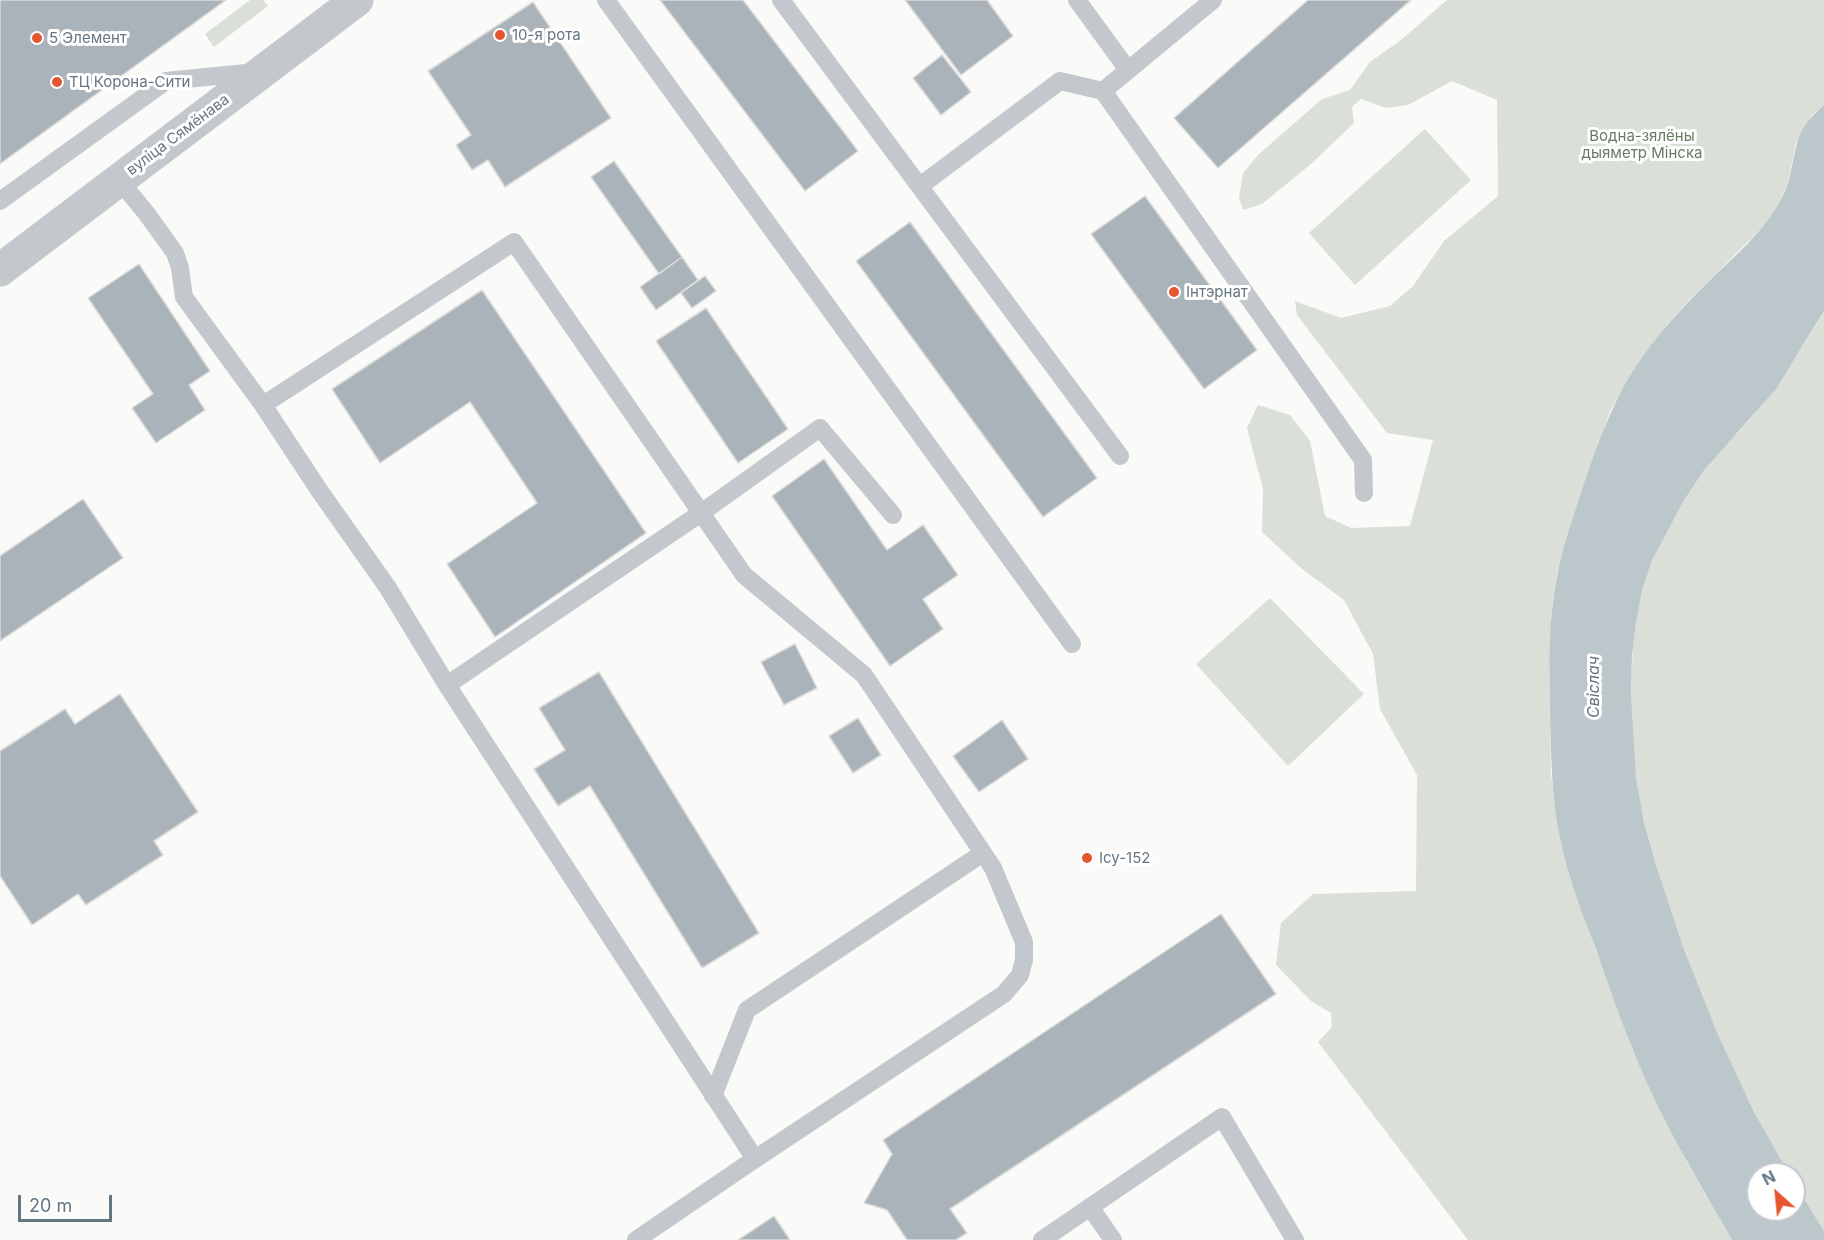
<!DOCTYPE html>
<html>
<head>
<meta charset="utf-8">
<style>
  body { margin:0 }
  #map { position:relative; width:1824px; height:1240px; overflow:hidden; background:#fafaf8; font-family:Inter,sans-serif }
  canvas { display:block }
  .north { position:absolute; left:1746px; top:1162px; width:60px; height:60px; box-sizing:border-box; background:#fff; border:2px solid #c1c8cd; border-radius:50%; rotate:333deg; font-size:16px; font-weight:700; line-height:24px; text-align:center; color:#657683 }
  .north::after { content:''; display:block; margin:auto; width:21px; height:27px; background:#e4572e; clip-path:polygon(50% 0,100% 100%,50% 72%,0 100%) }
  .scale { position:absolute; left:18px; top:1195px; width:94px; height:27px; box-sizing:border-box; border:3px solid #657683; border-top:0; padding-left:8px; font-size:18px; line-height:21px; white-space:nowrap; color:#657683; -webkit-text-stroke:4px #fff; paint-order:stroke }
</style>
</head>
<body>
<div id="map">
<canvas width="1824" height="1240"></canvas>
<div class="north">N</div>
<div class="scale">20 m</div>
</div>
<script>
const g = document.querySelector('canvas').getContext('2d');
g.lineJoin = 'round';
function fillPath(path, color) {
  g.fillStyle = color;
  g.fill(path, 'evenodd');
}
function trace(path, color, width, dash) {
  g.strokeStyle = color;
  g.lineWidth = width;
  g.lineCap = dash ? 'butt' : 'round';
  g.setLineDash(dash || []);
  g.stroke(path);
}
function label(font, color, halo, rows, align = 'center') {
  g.font = font + ' Inter,sans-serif';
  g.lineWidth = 6;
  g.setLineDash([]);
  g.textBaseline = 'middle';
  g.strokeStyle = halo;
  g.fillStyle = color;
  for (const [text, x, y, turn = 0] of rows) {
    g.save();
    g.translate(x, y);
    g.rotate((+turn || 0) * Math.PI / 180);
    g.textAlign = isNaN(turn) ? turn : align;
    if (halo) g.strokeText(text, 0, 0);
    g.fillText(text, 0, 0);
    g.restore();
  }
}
fillPath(new Path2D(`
  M250,0h13l5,6 -54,41 -9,-13z
  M1447,0h377v105l-12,10 -16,28 -8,39 -7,17 -9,16 -14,17 -72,71 -19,22 -30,39 -27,47 -44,129 -9,33 -5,34 -3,74 2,93 10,71 10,36 61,167 17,39 39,77 44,76h-264l-150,-198 14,-15 -1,-14 -20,-12 -35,-36 5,-42 32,-29 103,-3 1,-116 -37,-66 -7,-55 -29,-54 -42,-31 -40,-37 1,-43 -16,-61 11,-23 32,10 20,26 15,75 26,12 59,-2 23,-86 -46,-7 -90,-118 -2,-14 46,17 49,-12 23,-20 31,-45 54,-45 -1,-96 -45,-19 -44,24 -22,3 -25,-9 -9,8 2,16 -42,40 -50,41 -19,6 -4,-12 4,-25 16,-19 63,-55 28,-9 20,-28 31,-22z
  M1425,129l46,51 -116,105 -46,-52z
  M1824,311v920l-30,-49v-8h-5c-53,-89 -94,-185 -125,-283 -11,-37 -23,-74 -28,-111 -5,-36 -6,-74 -4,-110 1,-37 5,-79 21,-112 15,-30 31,-61 50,-87 15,-21 35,-37 51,-57 27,-32 49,-67 70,-103z
  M1270,598l94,96 -76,72 -92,-102z`), '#dadfd7');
fillPath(new Path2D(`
  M1824,105v206l-48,78 -72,81 -20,30 -32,60 -10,30 -6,32 -4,34 -1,41 5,82 8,43 12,43 27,82 35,88 36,77 35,62h-31v36h36v-28l30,49v9h-92c-29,-51 -60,-102 -84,-155 -20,-44 -36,-90 -52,-136 -13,-33 -26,-67 -34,-101 -10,-43 -11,-88 -12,-132 -1,-48 -2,-97 8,-145 5,-26 15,-52 23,-78 15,-44 29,-87 55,-127 21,-31 47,-60 74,-86 16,-16 34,-31 49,-49 12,-14 23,-30 29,-48 10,-35 4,-51 36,-78z`), '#bbc7cb');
const building = new Path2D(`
  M0,0h226l-226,164z
  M660,0h83l115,151 -53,40z
  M905,0h82l26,36 -52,39z
  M1308,0h103l-193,168 -44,-50z
  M533,2l78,116 -106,69 -17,-27 -16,10 -16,-25 15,-10 -43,-64z
  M942,55l29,37 -30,23 -28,-37z
  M614,161l68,96 -23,17 -68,-97z
  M1145,196l112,154 -53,39 -113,-155z
  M910,222l187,256 -54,39 -187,-256z
  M682,257l16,23 -42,30 -16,-23z
  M139,264l71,107 -21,14 16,25 -49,33 -24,-35 21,-14 -65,-96z
  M705,276l11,15 -24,17 -11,-15z
  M482,290l164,243 -151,104 -48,-73 90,-61 -67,-101 -90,61 -48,-74z
  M706,308l82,121 -50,34 -82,-122z
  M824,459l63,91 36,-25 35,50 -35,24 20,30 -53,37 -118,-170z
  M83,499l40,59 -123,83v-85z
  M795,644l22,44 -33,17 -23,-43z
  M599,672l160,261 -57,35 -112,-182 -32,20 -24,-37 31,-19 -26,-42z
  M120,694l78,118 -44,29 9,14 -77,50 -8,-11 -46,31 -32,-49v-125l65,-42 10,15z
  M858,718l23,37 -28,18 -24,-37z
  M1002,720l26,39 -49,33 -26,-36z
  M1221,914l55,80 -326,215 17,24 -11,7h-49l-20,-30 -23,-7 28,-49 -9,-14z
  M774,1216l16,24h-52z`);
fillPath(building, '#aab3b9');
trace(building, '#dcdcda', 1.5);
trace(new Path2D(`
  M606,0l466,644
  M781,0l339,456
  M1077,0l51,70
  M1103,91l110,-91
  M119,180l28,34 28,39 5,15 4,29 79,108
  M920,186l140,-105 43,10 260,369 1,33
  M0,201l166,-120 90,-9
  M447,685l254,-172 119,-85 73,87
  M713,1096l34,-86 236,-157
  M1090,1207l23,33
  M636,1240l119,-81 249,-165 16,-19 4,-15v-18l-31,-74 -10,-15 -119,-178 -120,-100 -230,-333 -251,163 56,85 69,98 59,97 308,474
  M1042,1240l180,-123 73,123`), '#c3c8cc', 18);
trace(new Path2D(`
  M0,270l357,-270`), '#c3c8cc', 33);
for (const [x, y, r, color] of [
  [500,35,6,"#e4572e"],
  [37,38,6,"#e4572e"],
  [57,82,6,"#e4572e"],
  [1174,292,6,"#e4572e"],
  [1087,858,6,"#e4572e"]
]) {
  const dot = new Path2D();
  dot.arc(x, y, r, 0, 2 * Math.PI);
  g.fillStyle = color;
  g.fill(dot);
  trace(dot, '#fff', 2);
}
label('15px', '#657683', '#fff', [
  ["10-я рота",512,35],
  ["5 Элемент",49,38],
  ["ТЦ Корона-Сити",69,82],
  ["Інтэрнат",1186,292],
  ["Ісу-152",1099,858]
], 'left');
label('15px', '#657683', '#fff', [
  ["вуліца Сямёнава",178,135,-37]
]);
label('15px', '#687a64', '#fff', [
  ["Водна-зялёны",1642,136],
  ["дыяметр Мінска",1642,153]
]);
label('italic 16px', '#60757c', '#fff', [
  ["Свіслач",1594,687,-90]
]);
</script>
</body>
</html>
